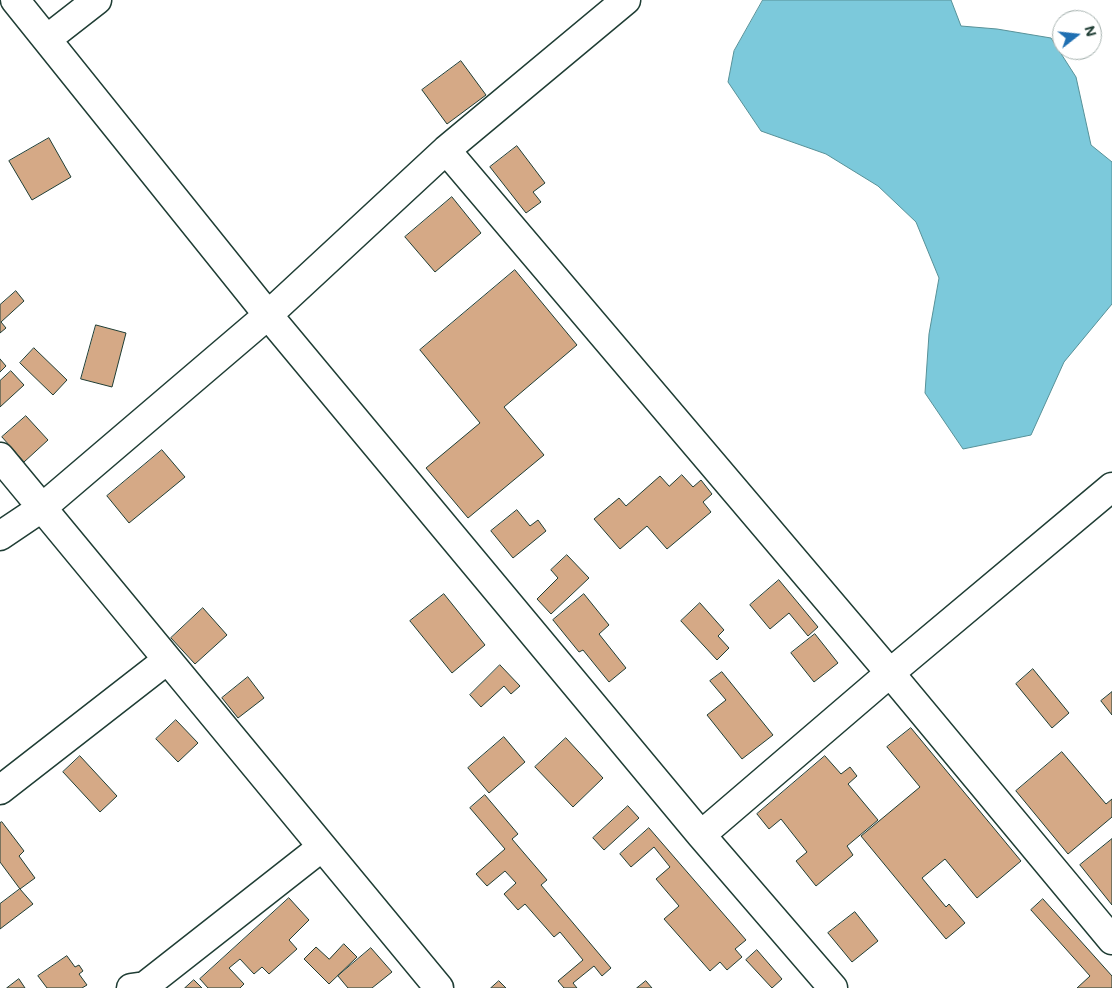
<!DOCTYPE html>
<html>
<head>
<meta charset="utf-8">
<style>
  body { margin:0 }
  #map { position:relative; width:1112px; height:988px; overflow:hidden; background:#fff; font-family:Mali,sans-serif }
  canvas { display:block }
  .north { position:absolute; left:1052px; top:10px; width:50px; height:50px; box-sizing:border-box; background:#fff; border:1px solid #a5b1ae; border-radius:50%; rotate:74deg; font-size:14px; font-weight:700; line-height:20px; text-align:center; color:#1f3d34 }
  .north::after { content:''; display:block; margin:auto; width:18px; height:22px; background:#1f6fb2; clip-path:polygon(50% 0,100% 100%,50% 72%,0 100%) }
</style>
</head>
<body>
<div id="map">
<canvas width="1112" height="988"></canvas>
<div class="north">N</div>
</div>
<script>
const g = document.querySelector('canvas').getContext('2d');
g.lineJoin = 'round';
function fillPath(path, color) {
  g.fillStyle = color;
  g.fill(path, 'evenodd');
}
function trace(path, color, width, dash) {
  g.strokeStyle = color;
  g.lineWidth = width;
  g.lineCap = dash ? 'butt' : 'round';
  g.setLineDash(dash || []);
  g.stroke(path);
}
const water = new Path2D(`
  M763,0h188l10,26 36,3 54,9 25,39 15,68 21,17v142l-48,58 -33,73 -68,14 -38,-56 4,-59 10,-56 -23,-56 -38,-36 -52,-32 -65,-23 -33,-49 6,-31z`);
fillPath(water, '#7cc9db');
trace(water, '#579198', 1);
const building = new Path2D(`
  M461,61l25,34 -39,29 -25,-34z
  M49,138l22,39 -39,23 -23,-39z
  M517,146l28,37 -12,9 8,10 -15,11 -36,-46z
  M452,197l29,36 -46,39 -30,-35z
  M515,270l62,75 -73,62 40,48 -76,63 -42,-50 54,-45 -60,-73z
  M16,291l8,10 -23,21 5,6 -6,5v-28z
  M96,325l30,8 -14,54 -31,-8z
  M34,348l33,32 -14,15 -33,-32z
  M0,359l6,7 -6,6z
  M11,371l13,14 -24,22v-26z
  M26,416l22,24 -24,22 -22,-25z
  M162,450l23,27 -56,46 -22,-27z
  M682,475l11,12 8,-7 11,14 -9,8 8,10 -44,37 -20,-23 -27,23 -26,-30 25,-21 7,8 34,-30 9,10z
  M517,510l13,16 8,-6 8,11 -33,27 -22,-27z
  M567,555l22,23 -38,36 -14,-15 21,-21 -7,-8z
  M779,580l39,47 -10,9 -19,-23 -19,16 -20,-24z
  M444,594l41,51 -33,28 -42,-52z
  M584,594l25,31 -10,9 27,34 -17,14 -26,-32 -4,2 -26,-32z
  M700,603l24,27 -6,6 11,12 -12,12 -36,-39z
  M203,608l24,27 -32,29 -24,-26z
  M815,634l23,29 -24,19 -23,-29z
  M500,665l20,21 -9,8 -7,-8 -23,21 -11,-12z
  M1033,669l36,44 -17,15 -36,-44z
  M722,672l51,63 -31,24 -35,-44 19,-15 -16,-19z
  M248,677l16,21 -26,20 -16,-20z
  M1112,692v23l-11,-14z
  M176,720l22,23 -20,19 -22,-23z
  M911,728l110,133 -44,37 -32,-39 -23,19 24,29 3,-3 16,19 -19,16 -85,-103 59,-49 -33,-40z
  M504,737l21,25 -36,31 -21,-25z
  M566,738l37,40 -30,29 -38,-40z
  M1062,752l44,52 6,-5v18l-44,37 -52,-63z
  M80,756l37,40 -17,16 -37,-40z
  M825,756l16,18 9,-7 7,9 -9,8 30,36 -31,26 6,9 -37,31 -20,-25 11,-9 -26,-33 -12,10 -12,-15z
  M485,795l33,39 -6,5 35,41 -6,5 70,83 -9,8 -8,-10 -21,17 4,5h-13l-6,-7 25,-21 -23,-28 -6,5 -29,-33 -7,6 -14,-16 12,-11 -11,-12 -18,15 -11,-12 29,-25 -35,-41z
  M628,806l11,12 -35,32 -11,-12z
  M2,822l22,29 -5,5 16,22 -15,11 -20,-27v-39z
  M649,828l97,112 -11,9 7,8 -15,13 -7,-8 -10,9 -46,-52 15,-13 -23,-27 14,-12 -16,-20 -23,20 -11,-13z
  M1112,839v66l-32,-40z
  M20,889l13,15 -33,25v-25z
  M289,898l20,22 -20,20 8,9 -28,25 -7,-7 -8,7 -14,-15 -11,9 15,16 -4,4h-32l-8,-9z
  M1043,899l69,77v12h-35l13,-12 -59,-66z
  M855,912l23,29 -26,21 -24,-29z
  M344,944l13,13 -28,27 -25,-25 12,-12 13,12z
  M371,948l21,24 -20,16h-24l-10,-12z
  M757,950l25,29 -10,9 -26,-28z
  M67,956l8,11 4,-2 4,6 -4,3 8,11 -5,3h-35l-9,-12z
  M19,979l6,9h-18z
  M194,980l8,8h-17z
  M499,981l7,7h-15z
  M646,981l6,7h-15z`);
fillPath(building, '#d5a986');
trace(building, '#1f3d34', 1);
const minor = new Path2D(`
  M15,0l253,315 433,520 132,153
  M47,39l50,-39
  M446,150l444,523 222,267
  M0,457l439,531
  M0,536l43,-29 225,-192 178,-165 180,-150
  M0,790l167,-130
  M701,835l189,-162 222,-186
  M131,988l14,-2 177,-139`);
trace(minor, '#1f3d34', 31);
trace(minor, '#fff', 28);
</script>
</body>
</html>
